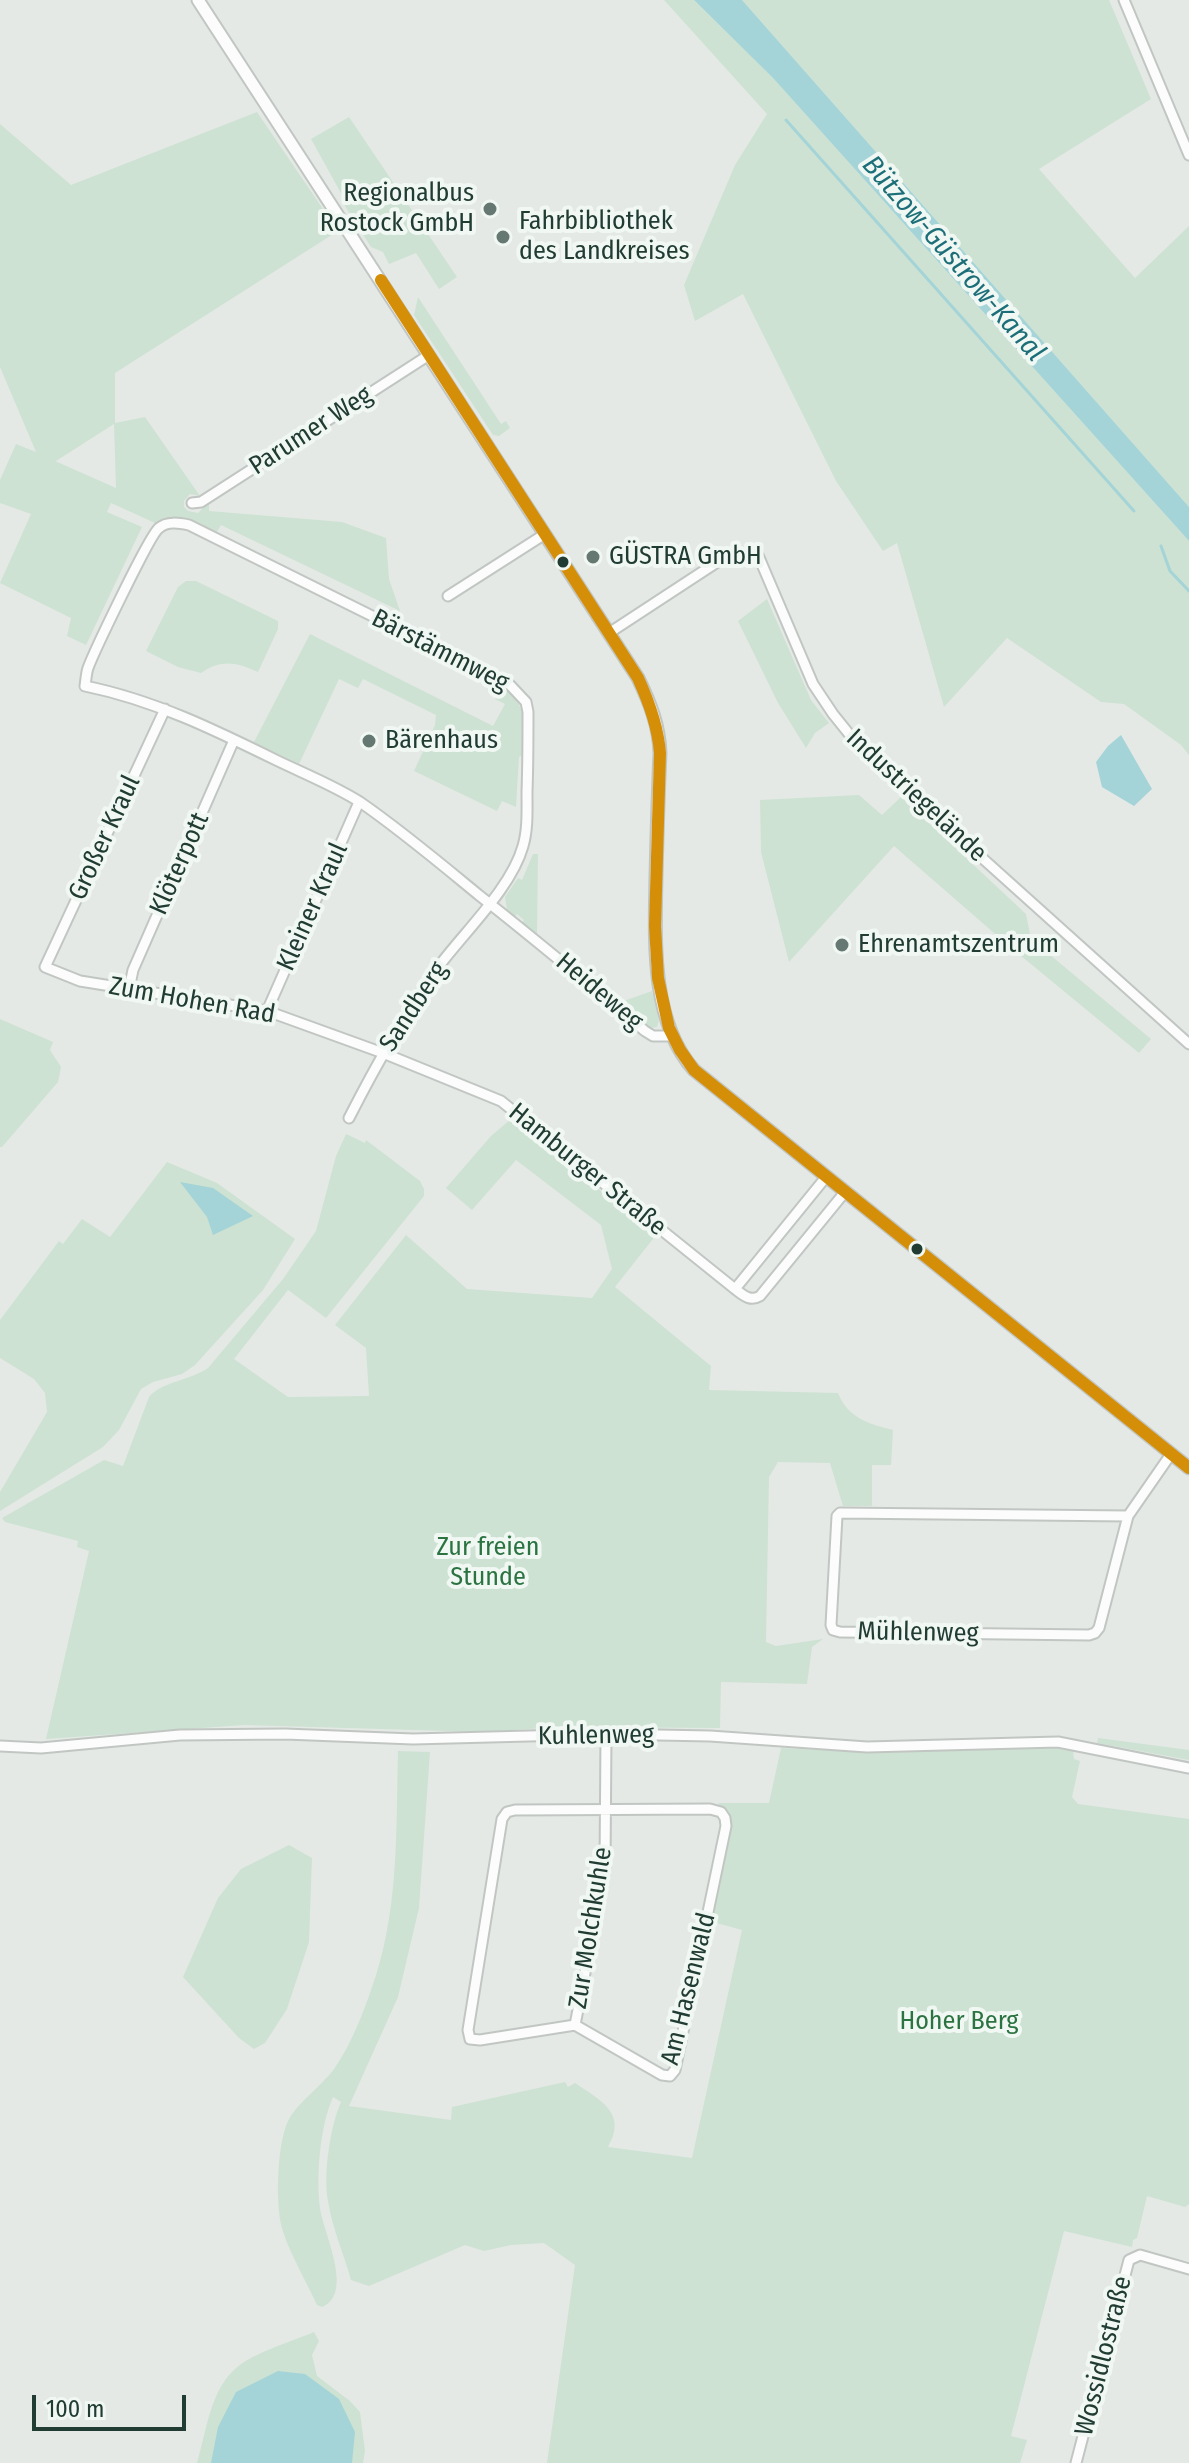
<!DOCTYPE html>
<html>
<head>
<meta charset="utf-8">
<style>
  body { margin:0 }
  #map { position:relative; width:1189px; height:2463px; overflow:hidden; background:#e4e9e6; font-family:"Fira Sans Condensed",sans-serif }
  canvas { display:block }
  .scale { position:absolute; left:32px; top:2395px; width:154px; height:36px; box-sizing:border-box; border:4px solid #213c33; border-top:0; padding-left:10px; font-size:24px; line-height:28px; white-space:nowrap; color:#213c33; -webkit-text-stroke:6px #f1f8f4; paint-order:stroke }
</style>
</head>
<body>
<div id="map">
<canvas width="1189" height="2463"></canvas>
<div class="scale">100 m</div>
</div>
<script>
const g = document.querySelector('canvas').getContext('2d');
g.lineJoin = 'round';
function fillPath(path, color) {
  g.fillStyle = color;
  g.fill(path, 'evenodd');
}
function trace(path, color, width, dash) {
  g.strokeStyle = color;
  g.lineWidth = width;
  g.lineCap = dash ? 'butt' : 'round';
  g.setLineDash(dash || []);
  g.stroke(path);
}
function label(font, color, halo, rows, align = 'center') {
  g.font = font + ' "Fira Sans Condensed",sans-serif';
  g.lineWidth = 8;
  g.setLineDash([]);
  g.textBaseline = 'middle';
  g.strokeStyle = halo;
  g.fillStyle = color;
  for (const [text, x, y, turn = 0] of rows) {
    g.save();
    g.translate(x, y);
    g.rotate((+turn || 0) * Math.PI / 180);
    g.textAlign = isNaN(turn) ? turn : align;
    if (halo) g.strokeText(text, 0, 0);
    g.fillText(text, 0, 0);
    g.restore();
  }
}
fillPath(new Path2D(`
  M664,0h30l79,78 416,463v214l-8,-10 -57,-41 -23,-2 -94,-64 -63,69 -47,-164 -14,8 -47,-70 -93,-187 -48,27 -11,-36 51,-120 32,-51z
  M742,0h367l42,99 -112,70 96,109 54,-52v281z
  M257,112l81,119 -223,142v50l30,-6 55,79 -10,-2 -6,7v6l4,4 10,2 11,-11v9l133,11 44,16 3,41 11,32 -179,-86 -4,7c-23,-11 -38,-21 -62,-9l-44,-20 -4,9 35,15 -56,118 -19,-9 4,-18 -71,-35 31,-69 -31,-11v-23l16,-36 20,8 -36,-85v-243l71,61zM114,424l2,64 -61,-27h1z
  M349,117l108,160 -18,12 -23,-36 -27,11 -6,-12 -12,-5 -26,-41 -3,-11 -31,-56z
  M418,297l83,127 5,-3 4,7 -11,8 -6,-1 -79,-120z
  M186,581h10l82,40v8l-20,43c-22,-10 -37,-13 -57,1l-23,-6 -32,-16 32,-64z
  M767,599l44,101 18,23 -14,10 -9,15 -28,-45 -40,-82z
  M310,634l183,92 12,-22 -10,-5 6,-13c28,19 23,38 23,68l-5,3 -3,50 -14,-6 -5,10 -83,-40 21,-46 1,-10 -73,-36 -5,9 -19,-9 -40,85 -45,-22z
  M859,795l23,20 19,-18 125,117 5,25 120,100 -12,14 -130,-107 -115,-100 -105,116 -28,-110 -1,-52z
  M533,854h5l-1,82 -15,-13 2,-3 -7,-6 -2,2 -8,-6 -2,-13 13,-19 4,2z
  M652,991l7,29 -2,7 -7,1 -32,-25z
  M0,1019l53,23 -3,8 11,17 -3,15 -56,65h-2z
  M511,1119l145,116 -41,52 96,79 -2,24 129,3c10,25 31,31 55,37l-2,35h-19v41h-29l-13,-43 -52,-1 -9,15 -3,165 10,4 47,-7 -11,8 -5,37 -86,-2 -1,46 -161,-1 -76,5 -239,-7 -198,14 43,-188 -12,-4 1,-6 -73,-19 -3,-4 102,-58 19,6 26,-69c12,-15 42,-17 59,-29l75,-89 33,-48 20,-75 10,-22 19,9 1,-3 54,41 4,8v7l-98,122 -38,-28 -54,69 54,38 81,-1 -3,-48 -31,-23 71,-90 61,54 125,9 20,-29 -11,-44 -85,-65 -44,50 -26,-22 45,-52z
  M167,1162l50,21 78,56 -32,51 -68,75 -13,9 -29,8 -12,7 -22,41 -16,17 -103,64v-19l47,-80 -2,-19 -11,-14 -34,-21v-38l59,-79 4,3 19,-25 28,18z
  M1098,1738l91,12v10l-92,-17z
  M1032,1746l41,4 1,9 6,2 -8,36 6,7 111,15v385l-4,3 -38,-11 -10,42 -4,2 -1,7 -68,-16 -53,205 16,4 -7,23h-473l28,-198 -31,-22 -33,2 -27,6 -19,-6 -96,41 -18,-6c-7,-26 -19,-52 -23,-79 -5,-26 2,-74 13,-99l-8,-5c-13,29 -17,79 -13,111 3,24 35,86 2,99l-5,-2c-10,-22 -29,-55 -35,-77 -7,-24 -5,-87 7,-109 8,-15 33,-34 45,-50 19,-27 32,-63 42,-94 23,-72 20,-150 22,-224l32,1 -11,156 -21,89 -49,109 102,14 1,-13 113,-25 3,5 7,-4c25,17 53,30 33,64l84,11 50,-228 -33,-9 21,-95 -1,-11 -11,-12h51l12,-55 84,4z
  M289,1845l23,13 -3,84 -22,67 -22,34 -11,6 -15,-11 -56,-61 35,-79 23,-29z
  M314,2332l5,9 -7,14 5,21 33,25 10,11 5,39 -2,12h-166c9,-30 13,-71 37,-93 17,-17 57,-28 80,-38z`), '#cde2d2');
fillPath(new Path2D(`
  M694,0h48l447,507v34l-416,-463z
  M1121,735l31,54 -18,17 -32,-19 -6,-25 12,-16z
  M180,1182l33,6 40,28 -40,19 -6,-18z
  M278,2371l27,3 34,25 16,33 -3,31h-141l7,-36 18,-35z`), '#a4d4d7');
trace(new Path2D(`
  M786,120l348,391
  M1161,546l9,25 19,20`), '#a4d4d7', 3);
const minor = new Path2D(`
  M1124,0l65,155
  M192,503l9,-1 228,-147
  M448,596l97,-62
  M609,633l116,-76 20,-4 13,2 55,129 20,30 29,36 327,294
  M165,709l-120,258 35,14 187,30 116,42 118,48 234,188
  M129,989l4,-19 101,-230
  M267,1011l92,-209
  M349,1118c26,-51 54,-101 87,-148 27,-37 75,-81 87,-124 5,-17 4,-36 4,-54 1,-27 1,-54 1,-80l-2,-10 -17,-18 -320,-159c-10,-2 -22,-4 -30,3 -9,6 -65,124 -71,140 -2,6 -2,12 -3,18 69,14 130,44 193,75 27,13 57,25 82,41 42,29 81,62 120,94 56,44 111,90 165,135l8,5h20
  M826,1177l-91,112c8,6 15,13 25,7l85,-104
  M1128,1516l-288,-3 -3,3 -6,109 2,5 7,2 249,3 6,-2 4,-5 29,-112 43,-62
  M0,1746l41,2 139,-13 105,-1 128,5 193,-5 104,2 157,11 191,-5 131,26
  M710,1809l11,3 4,6 1,8 -51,244 -5,6 -8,-1 -87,-50 -95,15 -10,-1 -2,-9 34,-211 5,-7 8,-2z
  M575,2025l30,-156 1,-135
  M1076,2463l53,-203 11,-5 49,14`);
const tertiary = new Path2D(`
  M198,0l440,678c12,25 21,47 22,75 -2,41 -3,82 -4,123 -1,62 -6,145 38,194l495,398`);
trace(minor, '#c1c6c3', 13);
trace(tertiary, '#c1c6c3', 15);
trace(minor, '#fbfcfb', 9);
trace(tertiary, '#fbfcfb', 11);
trace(new Path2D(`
  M381,280l257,398c11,24 20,48 22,75l-5,173 3,52 11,50 11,22 14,20 495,398`), '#d58e08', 12);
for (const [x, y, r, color] of [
  [490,209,8,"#657972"],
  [503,237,8,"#657972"],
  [593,557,8,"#657972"],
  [563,562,7,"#213c33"],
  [369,741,8,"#657972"],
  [842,945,8,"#657972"],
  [917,1249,7,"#213c33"]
]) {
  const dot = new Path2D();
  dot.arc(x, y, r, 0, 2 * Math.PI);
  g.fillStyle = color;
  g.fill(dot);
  trace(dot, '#f1f8f4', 3);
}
label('26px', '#213c33', '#f1f8f4', [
  ["Regionalbus",474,194,"right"],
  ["Rostock GmbH",474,224,"right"],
  ["Fahrbibliothek",519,222],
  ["des Landkreises",519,252],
  ["GÜSTRA GmbH",609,557],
  ["Bärenhaus",385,741],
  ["Ehrenamtszentrum",858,945]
], 'left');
label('26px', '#213c33', '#f1f8f4', [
  ["Parumer Weg",311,431,-33],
  ["Bärstämmweg",440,651,27],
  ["Industriegelände",916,796,43],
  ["Großer Kraul",105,838,-65],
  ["Klöterpott",180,864,-66],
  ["Kleiner Kraul",313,907,-66],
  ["Heideweg",599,992,40],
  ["Zum Hohen Rad",192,1001,10],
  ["Sandberg",414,1007,-57],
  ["Hamburger Straße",587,1170,39],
  ["Mühlenweg",918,1633,1],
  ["Kuhlenweg",596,1736,-1],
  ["Zur Molchkuhle",591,1928,-81],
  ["Am Hasenwald",689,1989,-76],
  ["Wossidlostraße",1104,2356,-76]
]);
label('26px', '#2c7342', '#f1f8f4', [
  ["Zur freien",488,1548],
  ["Stunde",488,1578],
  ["Hoher Berg",959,2022]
]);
label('italic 28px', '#1c6f78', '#f1f8f4', [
  ["Bützow-Güstrow-Kanal",953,259,49]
]);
</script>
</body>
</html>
